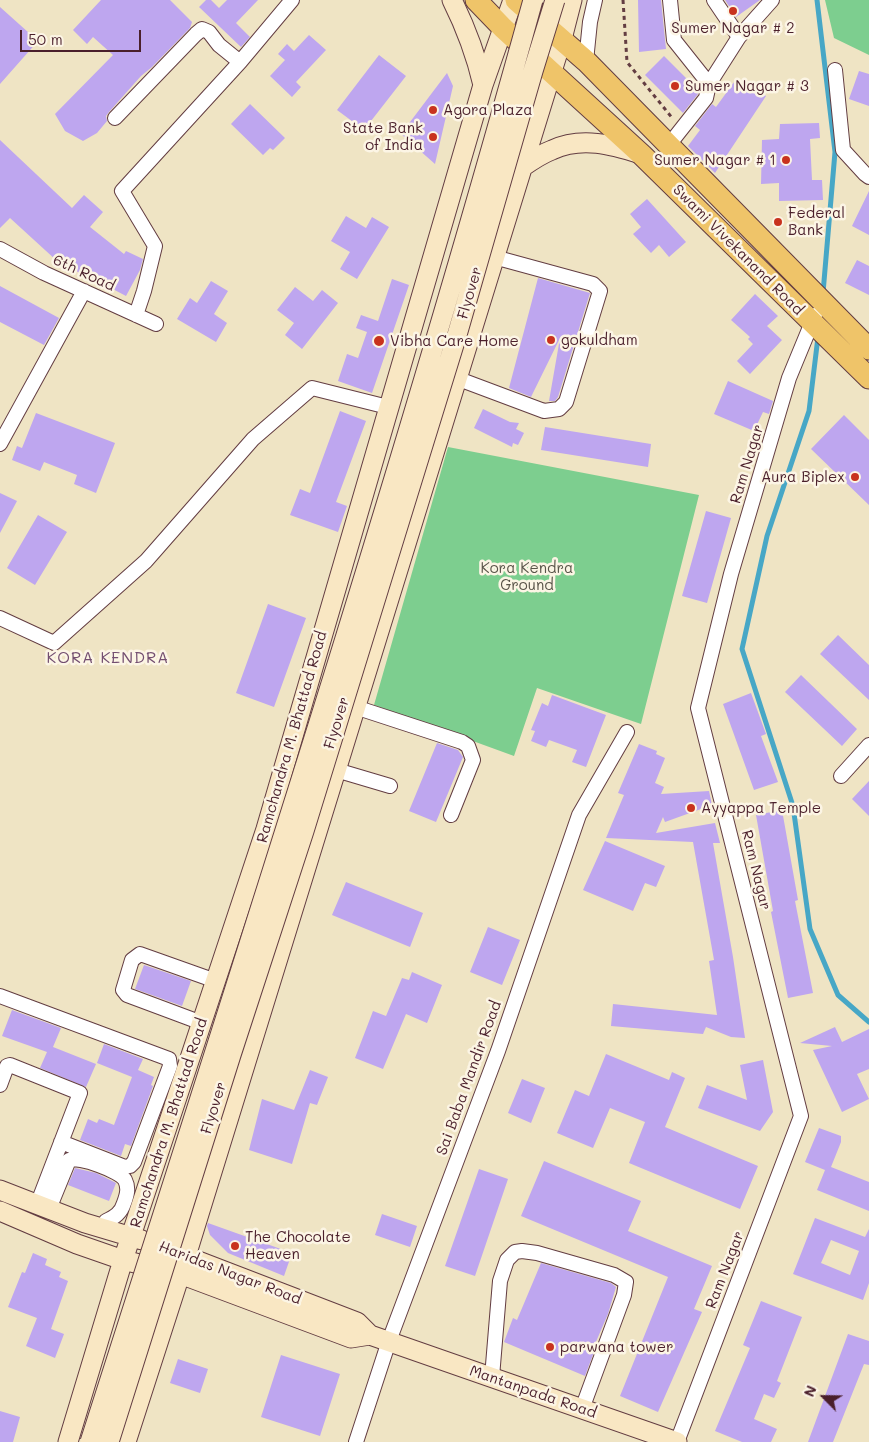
<!DOCTYPE html>
<html>
<head>
<meta charset="utf-8">
<style>
  body { margin:0 }
  #map { position:relative; width:869px; height:1442px; overflow:hidden; background:#efe4c4; font-family:Mali,sans-serif }
  canvas { display:block }
  .north { position:absolute; left:799px; top:1372px; width:50px; height:50px; -webkit-text-stroke:4px #fcf5e5; paint-order:stroke; rotate:293deg; font-size:14px; font-weight:700; line-height:20px; text-align:center; color:#4a1f2b }
  .north::after { content:''; display:block; margin:auto; width:18px; height:22px; background:#4a1f2b; clip-path:polygon(50% 0,100% 100%,50% 72%,0 100%) }
  .scale { position:absolute; left:20px; top:30px; width:121px; height:22px; box-sizing:border-box; border:2px solid #4a1f2b; border-top:0; padding-left:6px; font-size:15px; line-height:18px; white-space:nowrap; color:#4a1f2b; -webkit-text-stroke:4px #fcf5e5; paint-order:stroke }
</style>
</head>
<body>
<div id="map">
<canvas width="869" height="1442"></canvas>
<div class="north">N</div>
<div class="scale">50 m</div>
</div>
<script>
const g = document.querySelector('canvas').getContext('2d');
g.lineJoin = 'round';
function fillPath(path, color) {
  g.fillStyle = color;
  g.fill(path, 'evenodd');
}
function trace(path, color, width, dash) {
  g.strokeStyle = color;
  g.lineWidth = width;
  g.lineCap = dash ? 'butt' : 'round';
  g.setLineDash(dash || []);
  g.stroke(path);
}
function label(font, color, halo, rows, align = 'center') {
  g.font = font + ' Mali,sans-serif';
  g.lineWidth = 5;
  g.setLineDash([]);
  g.textBaseline = 'middle';
  g.strokeStyle = halo;
  g.fillStyle = color;
  for (const [text, x, y, turn = 0] of rows) {
    g.save();
    g.translate(x, y);
    g.rotate((+turn || 0) * Math.PI / 180);
    g.textAlign = isNaN(turn) ? turn : align;
    if (halo) g.strokeText(text, 0, 0);
    g.fillText(text, 0, 0);
    g.restore();
  }
}
fillPath(new Path2D(`
  M825,0h44v55l-35,-17z
  M448,447l251,48 -58,229 -104,-36 -23,68 -140,-51z`), '#7dce8f');
trace(new Path2D(`
  M817,0l18,152 -12,141
  M818,337l-9,74 -42,125 -25,113 51,157 17,123 28,66 31,27`), '#47a7c6', 5);
fillPath(new Path2D(`
  M101,0h69l22,22 -2,6 -38,39 -11,9 -32,36 -3,4 1,5 -10,12 -14,8 -18,-10 -10,-17 58,-59 -20,-18 -6,7 -14,-14z
  M206,0h5l8,8 8,-8h31l-22,23 14,14 -9,10 -42,-40z
  M638,0h23l5,49 -27,3z
  M725,0h35l-24,17z
  M0,7l38,34 -38,43z
  M309,35l17,15 -30,32 5,5 -9,10 -22,-21 15,-16 -7,-6 9,-10 7,7z
  M379,55l27,21 -42,54 -27,-20z
  M664,56l35,35 -1,3 -15,19 -38,-38z
  M859,71l10,3v32l-20,-7z
  M447,73l6,13 -18,78 -34,-30z
  M737,78l29,18 -51,77 -27,-27 12,-16 -5,-4 17,-22 4,3z
  M250,104l35,34 -12,12 -3,-2 -7,7 -32,-31z
  M819,123l1,15 -10,1 2,41h10l1,20 -44,1v-18l-18,1 1,-44 17,-1 1,-15z
  M0,140l72,68 12,-13 19,17 -13,15 34,27 2,-3 17,8 -3,11 -14,26 -36,-19 -2,3 -28,-22 -3,3 -47,-43 -10,10z
  M869,191v44l-17,-9z
  M647,199l39,43 -17,15 -10,-12 -8,8 -18,-19 8,-7 -11,-13z
  M346,216l20,12 6,-11 17,10 -32,52 -17,-10 10,-17 -19,-11z
  M857,260l12,6v29l-24,-12z
  M538,278l52,15 -32,104 -3,4h-6l11,-63 -29,59 -22,-9z
  M392,279l17,6 -37,108 -34,-12 9,-27 11,4 9,-26 -11,-4 5,-13 17,6z
  M211,281l17,10 -14,23 13,9 -11,19 -39,-23 13,-21 7,5z
  M0,286l59,32 -15,27 -44,-23z
  M295,287l18,14 9,-11 16,13 -36,46 -17,-14 9,-12 -17,-13z
  M755,294l23,22 -11,10 15,14 -32,34 -13,-13 16,-17 -5,-5 2,-2 -19,-17z
  M728,381l45,20 -4,13 -6,-2 -9,19 -40,-17z
  M483,409l27,13 9,1 -3,6 8,4 -6,12 -5,-2 -1,4 -38,-19z
  M340,411l26,10 -30,81 11,4 -9,26 -48,-17 10,-26 10,4z
  M36,413l79,30 -19,50 -22,-9 3,-9 -33,-13 -4,9 -28,-11 5,-14 5,2z
  M844,415l25,25v65l-58,-56z
  M545,427l106,17 -3,23 -107,-17z
  M0,493l17,8 -17,32z
  M706,511l25,7 -24,85 -25,-7z
  M38,515l29,17 -32,53 -28,-17z
  M268,604l38,14 -32,89 -38,-14z
  M838,635l31,30v35l-49,-46z
  M801,675l56,54 -15,17 -57,-54z
  M751,693l15,41 -5,2 17,46 -24,8 -31,-86z
  M552,695l54,20 -20,52 -14,-5 5,-12 -28,-10 -3,7 -15,-6 4,-10 -4,-1 11,-27 6,3z
  M437,743l21,7 5,7 -27,65 -27,-11z
  M639,744l18,7 -1,3 9,4 -10,25 9,4 -3,7 48,-3 3,14 -47,17 -2,-5 -7,16 59,-10 5,20h-7l20,114 12,81 -14,-1 -25,-10 -3,7 -92,-8 2,-22 104,11 -8,-54 5,-1 -21,-118 -87,-4 18,-43 -6,-2z
  M869,781v35l-17,-17z
  M782,810l16,90 -3,1 18,92 -25,5 -17,-86 2,-1 -17,-96z
  M605,841l60,25 -9,21 -11,-4 -12,28 -50,-21z
  M346,882l77,31 -13,34 -78,-32z
  M488,927l32,13 -18,45 -32,-13z
  M144,965l47,16 -9,25 -47,-17z
  M412,972l30,13 -15,38 -21,-9 -23,55 -28,-11 18,-47 13,5 16,-38 7,2z
  M12,1010l49,18 -8,19 43,17 -10,23 -46,-19 7,-16 -45,-16z
  M835,1027l7,15 27,-13v40l-12,5 12,25 -27,13 -29,-62 19,-4 -32,-3z
  M104,1044l39,15 -5,11 16,7 -3,8 2,1 -22,60 -6,-2 -4,12 -41,-16 8,-21 9,4 2,-4 15,6 18,-48 -35,-14z
  M606,1054l63,26 3,-8 13,6 -20,49 93,39 -18,43 -111,-46 16,-41 -35,-14 -17,40 -36,-15 18,-43 14,6z
  M763,1060l10,52 -13,19 -62,-23 9,-23 40,15 -7,-35z
  M310,1070l18,7 -11,28 -7,-2 -18,61 -43,-14 13,-51 32,11z
  M522,1079l23,9 -14,35 -23,-10z
  M819,1128l22,8v6l-10,25 38,15v29l-52,-21 8,-20 -20,-8z
  M544,1161l97,40 -13,30 84,35 -18,43 8,3 -44,100 -38,-16 48,-119 -147,-61z
  M75,1168l21,5 20,10 -7,18 -41,-16z
  M479,1169l29,10 -33,97 -30,-10z
  M382,1214l35,12 -7,21 -35,-12z
  M815,1218l50,19 4,-8v54l-6,17 -70,-26zM831,1240l28,11 -9,24 -29,-12z
  M208,1223l84,30 -8,23 -56,-23 -18,-18 -3,-9z
  M33,1253l14,6 -2,6 16,7 -2,5 9,4 -17,48 13,5 -9,24 -29,-12 11,-28 -29,-11 14,-35 3,1z
  M541,1263l70,20 5,4 -8,27 -16,37 2,1 -9,24 -81,-34 9,-24 4,2z
  M761,1301l41,16 -25,64 4,2 -7,15 -10,-4 -10,25 23,10 -6,13h-29l-27,-11 35,-83 -7,-3z
  M848,1334l21,7v24l-5,-1 -31,78h-25z
  M281,1355l59,19 -20,62 -59,-19z
  M178,1359l30,10 -8,24 -30,-10z
  M0,1411l20,6 -7,25h-13z`), '#bea6ef');
const street = new Path2D(`
  M670,0l4,40 35,44
  M714,0l25,37
  M586,61l4,-39 5,-22
  M835,70l8,80 22,24 4,3
  M115,118l81,-84 6,-5 7,3 10,13 21,17
  M668,146l38,-48 3,-14 30,-47 33,-37
  M0,249l44,24 112,51
  M136,315l8,-24 11,-45 -33,-55 118,-129 52,-62
  M456,378l88,33 15,-2 7,-7 34,-111 -7,-7 -99,-27
  M0,444l84,-153
  M0,618l54,25 92,-82 107,-122 59,-51 76,19
  M355,707l107,35 6,4 5,14 -22,55
  M336,770l54,16
  M841,776l28,-31
  M0,996l169,63 1,7 -36,96 -4,4 -5,1 -64,-25
  M202,1023l-75,-28 -4,-5 9,-30 8,-6 76,27
  M0,1085l7,-19 3,-1 70,28 -43,112
  M49,1209l20,-49c10,-4 51,11 56,20 4,8 2,15 -1,23 -3,10 -9,14 -18,18
  M492,1377l8,-96 7,-21 8,-8 7,-1 15,2 77,22 12,7 -2,13 -42,114
  M356,1442l33,-101 109,-290 81,-236 48,-83
  M677,1442l124,-326 -103,-408 33,-134 58,-196 26,-63`);
const secondary = new Path2D(`
  M452,0c14,28 24,55 31,85
  M521,168c10,-7 20,-14 31,-18 30,-14 60,-5 89,4
  M0,1190l85,33 57,17
  M0,1211l77,33 46,16 57,14 171,64 19,-3 307,107
  M175,1252l182,70 13,13
  M68,1442l55,-182 143,-431 217,-744 30,-85
  M126,1442l60,-186 376,-1217 10,-39`);
const primary = new Path2D(`
  M476,0l27,28 139,127 227,223
  M516,0l70,61 283,288`);
trace(street, '#633d42', 16);
trace(secondary, '#633d42', 21);
trace(primary, '#633d42', 23);
trace(new Path2D(`
  M623,0l4,62 46,57`), '#633d42', 3, [4, 4]);
trace(street, '#fff', 14);
trace(secondary, '#f9e7c3', 19);
trace(primary, '#efc469', 21);
const secondaryBridge = new Path2D(`
  M90,1442c153,-479 309,-957 443,-1442
  M109,1442l122,-387 73,-224 153,-496 76,-264 22,-71`);
trace(secondaryBridge, '#633d42', 21, []);
trace(secondaryBridge, '#f9e7c3', 19);
for (const [x, y, r, color] of [
  [733,11,5,"#c8321e"],
  [675,86,5,"#c8321e"],
  [433,110,5,"#c8321e"],
  [433,137,5,"#c8321e"],
  [786,160,5,"#c8321e"],
  [778,222,5,"#c8321e"],
  [551,340,5,"#c8321e"],
  [379,341,6,"#c8321e"],
  [855,477,5,"#c8321e"],
  [691,808,5,"#c8321e"],
  [235,1246,5,"#c8321e"],
  [550,1347,5,"#c8321e"]
]) {
  const dot = new Path2D();
  dot.arc(x, y, r, 0, 2 * Math.PI);
  g.fillStyle = color;
  g.fill(dot);
  trace(dot, '#fcf5e5', 2);
}
label('15px', '#4a1f2b', '#fcf5e5', [
  ["Sumer Nagar # 2",733,28,"center"],
  ["Sumer Nagar # 3",685,86],
  ["Agora Plaza",443,110],
  ["State Bank",423,128,"right"],
  ["of India",423,145,"right"],
  ["Sumer Nagar # 1",776,160,"right"],
  ["Federal",788,213],
  ["Bank",788,230],
  ["gokuldham",561,340],
  ["Vibha Care Home",390,341],
  ["Aura Biplex",845,477,"right"],
  ["Ayyappa Temple",701,808],
  ["The Chocolate",245,1237],
  ["Heaven",245,1254],
  ["parwana tower",560,1347]
], 'left');
label('15px', '#4a1f2b', '#fcf5e5', [
  ["Swami Vivekanand Road",738,250,45],
  ["6th Road",84,273,25],
  ["Flyover",470,293,-74],
  ["Ram Nagar",747,464,-73],
  ["Flyover",337,723,-73],
  ["Ramchandra M. Bhattad Road",292,737,-74],
  ["Ram Nagar",756,870,76],
  ["Sai Baba Mandir Road",469,1078,-70],
  ["Flyover",214,1108,-73],
  ["Ramchandra M. Bhattad Road",169,1123,-72],
  ["Ram Nagar",725,1270,-69],
  ["Haridas Nagar Road",230,1273,21],
  ["Mantanpada Road",533,1392,19]
]);
label('15px', '#595449', '#fcf5e5', [
  ["Kora Kendra",527,568],
  ["Ground",527,585]
]);
g.letterSpacing = '1px';
label('16px', '#734e70', '#fcf5e5', [
  ["KORA KENDRA",108,658]
]);
g.letterSpacing = '0px';
</script>
</body>
</html>
